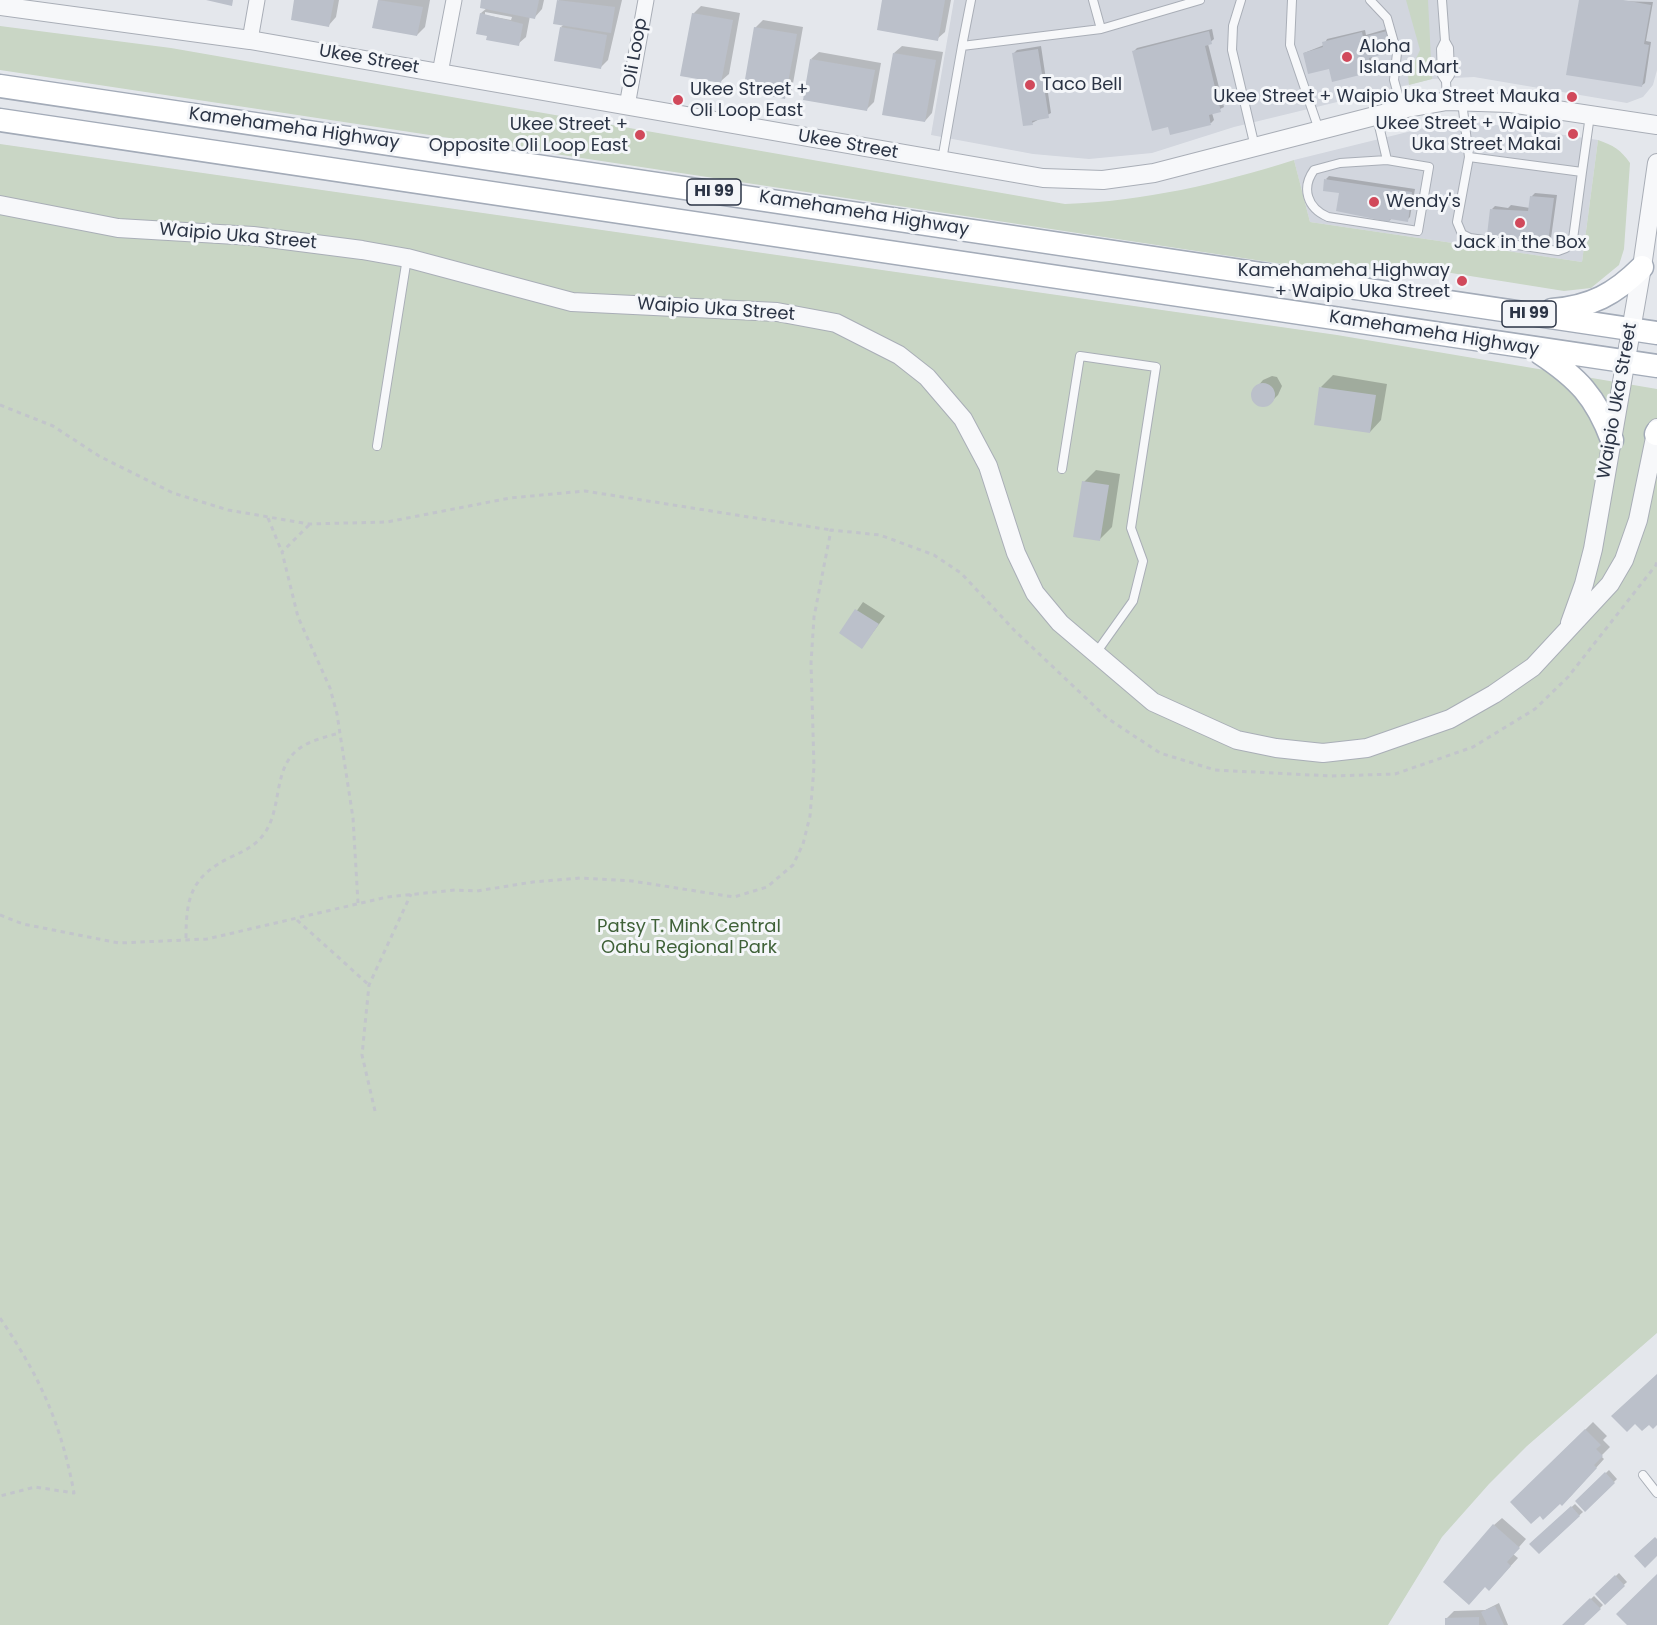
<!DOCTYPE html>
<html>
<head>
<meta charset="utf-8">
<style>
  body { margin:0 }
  canvas { display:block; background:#e4e7ec }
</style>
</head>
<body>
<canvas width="1657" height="1625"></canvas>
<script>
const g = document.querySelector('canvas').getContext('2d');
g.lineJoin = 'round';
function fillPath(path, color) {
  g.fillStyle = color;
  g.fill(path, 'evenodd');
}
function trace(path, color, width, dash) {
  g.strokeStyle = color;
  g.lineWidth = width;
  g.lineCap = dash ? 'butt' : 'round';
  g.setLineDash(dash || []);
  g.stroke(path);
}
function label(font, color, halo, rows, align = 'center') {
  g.font = font + ' Poppins,sans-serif';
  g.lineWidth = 6;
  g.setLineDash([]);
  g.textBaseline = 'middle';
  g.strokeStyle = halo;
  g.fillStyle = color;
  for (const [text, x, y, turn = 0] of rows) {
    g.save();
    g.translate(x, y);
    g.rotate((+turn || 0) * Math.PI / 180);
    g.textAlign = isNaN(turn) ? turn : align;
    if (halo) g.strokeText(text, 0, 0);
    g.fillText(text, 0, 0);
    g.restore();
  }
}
fillPath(new Path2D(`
  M954,0h703v70l-4,15 -10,12 -16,6 -153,-26 -42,2 -198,48 -82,26 -63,6 -56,-5 -102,-19z
  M1476,122l122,18 -16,122 -272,-40 -16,-62 146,-36z`), '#d2d6de');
fillPath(new Path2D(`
  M1406,0h22l4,79 -23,6 -1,-9 12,-26z
  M0,26l171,22 894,156c80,-3 153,-20 229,-44l16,62 272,40 16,-122c15,5 23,10 32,23l-6,86 -5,16 -28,23 -27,3 -119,-19 -143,-5 -1302,-197z
  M0,144l1337,191 320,54v944l-130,113 -38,38 -47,53 -54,88h-1388z`), '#c9d6c5');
fillPath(new Path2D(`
  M296,0h43l-3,17 -7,8z
  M379,0h51l-5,27 -8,8 -43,-8z
  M483,0h61l-2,9 -7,8 -5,-1 -4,21 -8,7 -30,-10 -7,-21 6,-5zM485,12l27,5 -1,3 -26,-5z
  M559,0h63l-14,60 -8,8 -39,-41 3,-3 -9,-1z
  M883,0h68l-6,32 -8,7z
  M1581,0l72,2 -7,39 5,1 -6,41 -4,3z
  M701,6l39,7 -11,61 -8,7 -28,-67z
  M763,20l40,7 -11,62 -7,8 -30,-69z
  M1390,28l5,19 -23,9 3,11 -3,3 -39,11 -3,-14 -26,-14 20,-8 3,-6 38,-9 1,5z
  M1212,29l2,10 -6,5 16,63 -12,6 2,7 -3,3 -42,2 -35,-74 3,-3z
  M902,46l41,6 -11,61 -7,8 -31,-68z
  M1041,46l10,67 -19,10 -18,-70 3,-3z
  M819,52l62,11 -7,39 -8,8 -55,-51z
  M1329,176l86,13 -5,28 -3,3 -15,-2 -3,3 -48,-29 -15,-13z
  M1535,193l22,2 -6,43 -3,4 -56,-33 3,-3 13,2 3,-3 19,3 2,-12z
  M1333,375l54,9 -6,36 -11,12 -49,-45z
  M1272,376l5,1 5,9 -4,9 -8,8 -8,3 -8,-4 -2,-9 11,-13z
  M1096,470l24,4 -8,53 -12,12 -16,-57z
  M863,602l22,14 -23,31 -21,-14z
  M1593,1422l14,14 -4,4 7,7 -9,9 3,3 -34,38 -10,5h-48z
  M1609,1470l8,9 -32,31 -8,-9z
  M1575,1504l8,8 -44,40 -8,-8z
  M1502,1518l24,21 -13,15 5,4 -22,24 -2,-57z
  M1619,1573l8,9 -22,20 -8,-8z
  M1594,1596l9,9 -3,3 -18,17h-18z
  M1499,1603l9,22h-62v-6l8,-8 31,-1z`), '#0003');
fillPath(new Path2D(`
  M206,0h27l-1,6z
  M294,0h40l-5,27 -38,-7z
  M378,0l45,7 -6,29 -45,-8z
  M481,0h58l-4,19 -55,-11z
  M557,0l58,7 -4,26 -58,-9z
  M882,0h63l-7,41 -61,-11z
  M1579,0h44l28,5 -7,39 5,1 -7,42 -76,-12z
  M480,13l43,11 -4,22 -33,-6 1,-4 -11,-2z
  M692,13l41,7 -12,63 -41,-7z
  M560,27l47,8 -6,34 -47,-8z
  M754,27l43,7 -12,65 -42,-8z
  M1209,31l3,13 -7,2 16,66 -12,3 2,10 -41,10 -2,-8 -16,4 -20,-80z
  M1387,31l5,21 -23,6 3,14 -40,10 -3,-13 -21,5 -5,-21 20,-6 -1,-5 40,-10 1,5z
  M1038,49l11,69 -17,3 1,4 -10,1 -11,-73z
  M893,53l43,7 -11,62 -43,-7z
  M810,59l65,11 -8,41 -64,-11z
  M1324,179l88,13 -4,30 -18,-3 -1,3 -53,-11 3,-18 -16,-2z
  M1530,196l24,2 -6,45 -61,-8 3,-26 38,2z
  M1251 395a12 12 0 1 1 24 0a12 12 0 1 1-24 0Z
  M1319,387l57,8 -6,38 -56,-8z
  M1082,481l27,4 -9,56 -27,-4z
  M855,609l24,15 -17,25 -23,-16z
  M1657,1374v51l-4,4 -4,-4 -7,6 -7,-7 -8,8 -16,-16z
  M1585,1429l16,16 -5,4 7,7 -9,9 3,3 -35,38 -2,-2 -17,16 -3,-4 -9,8 -21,-22z
  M1605,1472l10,11 -30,29 -10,-11z
  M1571,1506l9,10 -41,38 -10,-10z
  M1493,1524l27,24 -13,14 4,4 -22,25 -4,-4 -16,18 -26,-23z
  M1655,1537l2,2v17l-12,12 -11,-12z
  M1657,1574v51h-30l-11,-11z
  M1615,1575l10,11 -20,19 -10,-11z
  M1590,1598l11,11 -17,16h-22z
  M1495,1606l9,19h-17l-6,-13z
  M1479,1617v8h-34v-7z`), '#bbc0ca');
const service = new Path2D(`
  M1093,0l8,29
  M1241,0l-8,26 -1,24 23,97
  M1292,0l-2,45 29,85
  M1370,0l17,18 10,35 -3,27 8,29
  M1442,0l3,41 4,7 1,27 -4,6 1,20
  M1445,41l-4,8 1,26 4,6
  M962,46l9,-46
  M1462,102l7,55 113,15 8,-57
  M1377,117l10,43 42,7 -11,64 -90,-14c-21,-9 -27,-29 -14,-47l26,-7 47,-3
  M1469,157l-12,65 5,12 8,4 88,13 8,-3 7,-9 9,-67
  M942,160l20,-114 139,-17 99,-29
  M377,446l30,-188
  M1062,469l18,-113 76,11 -25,161 12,33 -10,40 -37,52
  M1643,1475l14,18`);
const minor = new Path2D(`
  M250,40l7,-40
  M440,73l14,-73
  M627,106l19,-106`);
const tertiary = new Path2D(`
  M0,6l250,34 793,138 60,2 51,-7 248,-64 45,-8 63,2 147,22
  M0,205l118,23 135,8 109,14 45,8 165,44 205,10 59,11 63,32 28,22 36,42 25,47 28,87 19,40 25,30 93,79 84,38 39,8 47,5 44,-5 83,-29 44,-25 39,-27 77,-83 14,-24 14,-40 19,-92
  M1570,623l14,-39 9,-35 49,-282 15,-104`);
const primary = new Path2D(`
  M0,86l1657,247
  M0,120l1657,246
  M1552,310c39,-3 63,-16 90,-43
  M1540,353c38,25 56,44 72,87
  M1656,434l1,-2`);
trace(service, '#a9aeb7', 10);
trace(minor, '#a9aeb7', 17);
trace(tertiary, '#a9aeb7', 20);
trace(primary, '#a3abb8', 25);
trace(new Path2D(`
  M0,405l53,21 46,30 74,37 55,17 81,14 78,-2 123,-24 75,-7 246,39
  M268,518l14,34
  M309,525l-27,27 16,65 32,71 7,26 16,104 5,85
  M0,915l23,9 96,19 88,-4 180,-42 68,-7 22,1 56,-9 47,-4 52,3 102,16 33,-10 26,-22 10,-21 7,-28 4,-49 -3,-104 3,-46 17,-87 49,5 54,20 27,18 54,58 92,87 53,35 55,17 116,6 64,-2 78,-27 62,-38 33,-32 88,-112 1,-5
  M297,920l72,65
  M186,938c0,-42 6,-62 45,-81 13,-6 24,-11 33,-23 19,-26 8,-67 36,-86 11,-8 26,-11 39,-15
  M375,1111l-13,-56 7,-70 42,-91
  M0,1318c40,59 61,105 74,175l-39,-6 -35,9`), '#c2c5cb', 3, [4.5, 4.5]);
trace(service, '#f7f8fa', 8);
trace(minor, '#f7f8fa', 15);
trace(tertiary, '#f7f8fa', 18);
trace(primary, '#fff', 22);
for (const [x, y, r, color] of [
  [1347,57,6,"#d1495b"],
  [1030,85,6,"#d1495b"],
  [1572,97,6,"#d1495b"],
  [678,100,6,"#d1495b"],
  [1573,134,6,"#d1495b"],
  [640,135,6,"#d1495b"],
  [1374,202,6,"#d1495b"],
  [1520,223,6,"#d1495b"],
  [1462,281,6,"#d1495b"]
]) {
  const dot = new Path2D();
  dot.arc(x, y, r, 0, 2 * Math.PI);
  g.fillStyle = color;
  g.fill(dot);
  trace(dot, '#f4f6f9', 2);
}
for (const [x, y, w] of [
  [714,192,54],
  [1529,314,54]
]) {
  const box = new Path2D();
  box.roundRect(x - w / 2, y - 13, w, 26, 4.5);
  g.fillStyle = '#f4f6f9';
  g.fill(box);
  trace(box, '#2b3445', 1.5);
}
label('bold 16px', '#2b3445', null, [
  ["HI 99",714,192],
  ["HI 99",1529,314]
]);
label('18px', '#2b3445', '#f4f6f9', [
  ["Aloha",1359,47],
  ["Island Mart",1359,68],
  ["Taco Bell",1042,85],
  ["Ukee Street +",690,90],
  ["Oli Loop East",690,111],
  ["Ukee Street + Waipio Uka Street Mauka",1560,97,"right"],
  ["Ukee Street + Waipio",1561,124,"right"],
  ["Uka Street Makai",1561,145,"right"],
  ["Ukee Street +",628,125,"right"],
  ["Opposite Oli Loop East",628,146,"right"],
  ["Wendy's",1386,202],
  ["Jack in the Box",1520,243,"center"],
  ["Kamehameha Highway",1450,271,"right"],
  ["+ Waipio Uka Street",1450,292,"right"]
], 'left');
label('18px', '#2b3445', '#f4f6f9', [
  ["Oli Loop",636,53,-80],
  ["Ukee Street",369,60,10],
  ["Kamehameha Highway",294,129,8],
  ["Ukee Street",848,145,10],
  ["Kamehameha Highway",864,214,9],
  ["Waipio Uka Street",238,237,5],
  ["Waipio Uka Street",716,310,4],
  ["Kamehameha Highway",1434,334,9],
  ["Waipio Uka Street",1618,401,-80]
]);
label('18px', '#3f6138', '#f4f6f9', [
  ["Patsy T. Mink Central",689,927],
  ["Oahu Regional Park",689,948]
]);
</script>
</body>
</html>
